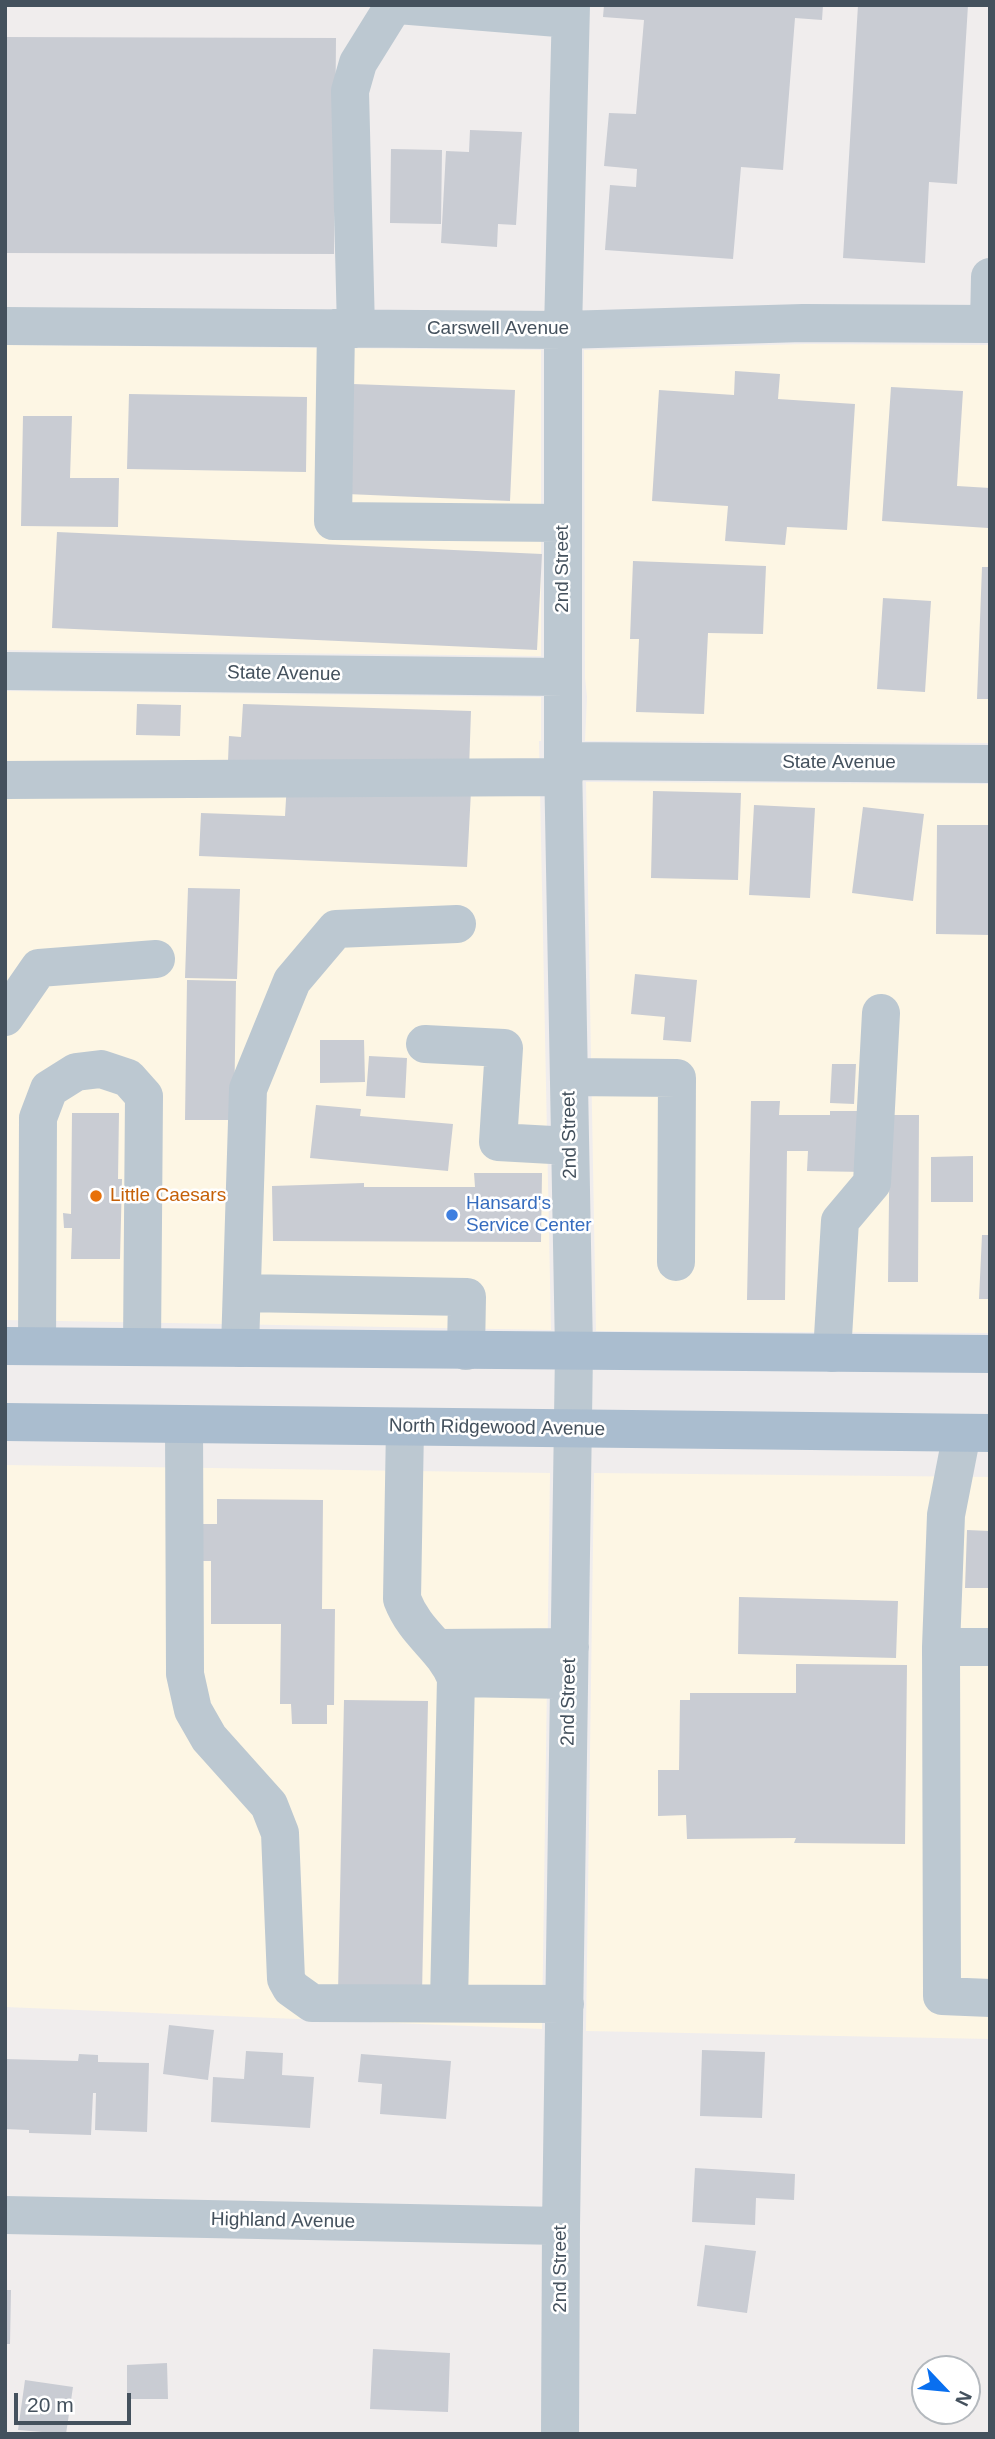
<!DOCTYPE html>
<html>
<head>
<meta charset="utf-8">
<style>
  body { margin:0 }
  #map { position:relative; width:995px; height:2439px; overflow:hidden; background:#f0eded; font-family:Helvetica,sans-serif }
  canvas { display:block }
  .frame { position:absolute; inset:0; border:7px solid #44515d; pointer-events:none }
  .north { position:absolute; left:911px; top:2355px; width:70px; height:70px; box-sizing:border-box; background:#fff; border:2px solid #b4b9be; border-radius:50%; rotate:116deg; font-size:19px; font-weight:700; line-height:28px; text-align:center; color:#44515d }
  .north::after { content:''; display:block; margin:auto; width:24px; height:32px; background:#096fef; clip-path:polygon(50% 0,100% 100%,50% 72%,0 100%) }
  .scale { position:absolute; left:14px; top:2393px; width:117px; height:32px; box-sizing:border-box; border:4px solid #44515d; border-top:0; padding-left:9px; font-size:21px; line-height:24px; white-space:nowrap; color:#44515d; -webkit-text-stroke:5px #fff; paint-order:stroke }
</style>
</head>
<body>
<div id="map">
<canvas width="995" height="2439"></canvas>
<div class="frame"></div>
<div class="north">N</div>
<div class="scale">20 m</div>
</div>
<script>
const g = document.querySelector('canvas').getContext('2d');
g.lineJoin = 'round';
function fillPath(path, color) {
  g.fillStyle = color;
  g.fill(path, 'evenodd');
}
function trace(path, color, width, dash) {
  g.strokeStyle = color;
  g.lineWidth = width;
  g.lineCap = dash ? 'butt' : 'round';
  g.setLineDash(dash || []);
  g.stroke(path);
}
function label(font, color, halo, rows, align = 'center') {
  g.font = font + ' Helvetica,sans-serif';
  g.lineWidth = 5;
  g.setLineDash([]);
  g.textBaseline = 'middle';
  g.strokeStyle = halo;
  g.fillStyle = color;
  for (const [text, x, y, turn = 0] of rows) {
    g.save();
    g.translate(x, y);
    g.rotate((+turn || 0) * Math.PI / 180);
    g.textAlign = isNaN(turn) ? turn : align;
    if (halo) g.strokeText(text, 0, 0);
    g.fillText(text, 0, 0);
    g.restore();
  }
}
fillPath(new Path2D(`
  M806,344l184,1v398l-405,-2 2,-44 -2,-19 -1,-328z
  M5,345l536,5v306l-536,-6z
  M5,691l536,6v44h-2l12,589 -546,-10z
  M586,782l404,2v549l-394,-2z
  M5,1465l545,8 -8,556 -537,-22z
  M594,1473l396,4v562l-404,-8z`), '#fdf6e4');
fillPath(new Path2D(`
  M604,5h219l-1,15 -27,-2 -12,152 -42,-3 -8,92 -128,-9 5,-65 26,2 1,-18 -33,-3 5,-53 27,1 8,-94 -41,-3z
  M858,5h110l-11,179 -28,-2 -4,81 -82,-5z
  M5,37l331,1 -2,216 -329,-1z
  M470,130l52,2 -6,93 -18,-1 -1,23 -56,-4 5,-92 23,1z
  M391,149l51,1 -1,74 -51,-1z
  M735,371l45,3 -2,25 77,5 -8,126 -60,-3 -2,18 -60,-4 3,-35 -76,-5 7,-111 75,5z
  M353,384l162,6 -5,111 -163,-7z
  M891,387l72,4 -6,95 33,2 -2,40 -106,-7z
  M129,394l178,3 -1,75 -179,-3z
  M23,416h49l-2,62h49l-1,49 -97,-1z
  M57,532l485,22 -5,96 -485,-22z
  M633,561l133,5 -3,68 -55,-1 -4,81 -68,-2 3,-73h-9z
  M982,567h8v132h-13z
  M883,598l48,3 -6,91 -48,-3z
  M137,704l44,1 -1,31 -44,-1z
  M243,704l228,7 -2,59 -241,-9 1,-25 12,1z
  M287,782l184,9 -4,76 -268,-11 2,-43 84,3z
  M653,791l88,2 -3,87 -87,-2z
  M754,805l61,3 -5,90 -61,-3z
  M863,807l61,7 -11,87 -61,-8z
  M937,825h53v110l-54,-1z
  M188,888l52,1 -3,90 -52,-1z
  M635,974l62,6 -6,62 -28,-2 2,-23 -34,-3z
  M187,980l49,1 -2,139h-49z
  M320,1040h44l1,42 -45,1z
  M369,1056l38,2 -2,40 -39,-2z
  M832,1064h24l-2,40 -24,-1z
  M751,1101h29l-1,14h51v-4h37l-2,61 -58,-1 1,-20h-21l-2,149h-38z
  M316,1105l45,4 -1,7 93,8 -5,47 -138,-13z
  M72,1113h47l-1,66h4l-2,80h-49l1,-31h-8l-1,-15 8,1z
  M890,1115h29l-1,167h-30z
  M973,1156v46h-42v-45z
  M474,1173h68l-1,69 -268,-1 -1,-55 92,-3v4h111z
  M982,1235h8v64h-11z
  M217,1499l106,1 -1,109h13l-1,96h-7v19h-35l-1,-20h-11l1,-80h-70v-63h-17v-37h23z
  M967,1530l23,1v57h-25z
  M739,1597l159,4 -2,57 -158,-4z
  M796,1664l111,1 -2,179 -111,-1 2,-5 -109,1 -1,-24 -28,1v-46h21l1,-70h10v-7h106z
  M344,1700l84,1 -6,293 -84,-1z
  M169,2025l45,5 -6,50 -45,-6z
  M702,2050l63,2 -3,66 -62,-2z
  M246,2051l37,2 -1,22 32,2 -4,51 -99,-6 2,-45 31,2z
  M79,2054l19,1v7l51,1 -2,69 -52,-2 1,-37h-3l-2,42 -62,-2v-3l-24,-1v-70l73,2z
  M361,2054l90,7 -5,58 -66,-5 2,-30 -24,-2z
  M695,2168l100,6 -1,26 -38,-2 -1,27 -63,-3z
  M705,2245l51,6 -9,62 -50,-7z
  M5,2290h6l-1,54h-5z
  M373,2349l77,4 -2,59 -78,-3z
  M167,2363l1,36h-41v-34z
  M25,2380l48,7 -7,47 -48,-4z`), '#c9ccd3');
trace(new Path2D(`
  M398,5l172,14
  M989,324l1,-47
  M5,326l558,4 240,-7 187,1
  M336,328l-3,193 229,2
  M356,329l-6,-238 8,-28 36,-58
  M5,671l558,6
  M563,761l427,3
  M5,780l559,-3
  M5,1017l34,-49 117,-9
  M425,1044l79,4 -6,94 72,4
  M569,1077l108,1 -1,184
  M242,1293l225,4 -1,54
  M37,1346l1,-228 11,-29 27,-17 25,-3 27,9 16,18 -2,251
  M240,1348l8,-259 44,-108 44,-52 121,-5
  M832,1353l8,-132 32,-38 9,-170
  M184,1424l1,250 8,36 16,28 60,67 11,28 6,146 5,9 21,15 253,1
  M405,1427l-3,172c14,36 40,46 54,79l-7,324
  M962,1433l-16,82 -5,132h49
  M941,1647l1,349 48,2
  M437,1648l133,-1
  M456,1678l113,2
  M5,2215l556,11
  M560,2434l1,-208 13,-875 -11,-590v-431l8,-325`), '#bcc8d1', 38);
trace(new Path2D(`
  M5,1346l985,8
  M5,1422l985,11`), '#aabdcf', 38);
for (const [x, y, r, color] of [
  [96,1196,7,"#e8710a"],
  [452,1215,7,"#3f7fe0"]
]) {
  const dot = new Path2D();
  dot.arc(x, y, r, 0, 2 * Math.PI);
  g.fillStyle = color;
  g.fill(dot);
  trace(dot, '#fff', 2.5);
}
label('19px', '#44515d', '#fff', [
  ["Carswell Avenue",498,329],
  ["2nd Street",563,569,-90],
  ["State Avenue",284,674,1],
  ["State Avenue",839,763],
  ["2nd Street",570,1135,-91],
  ["North Ridgewood Avenue",497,1428,1],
  ["2nd Street",569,1702,-89],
  ["Highland Avenue",283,2221,1],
  ["2nd Street",561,2269,-90]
]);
label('19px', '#c56008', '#fff', [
  ["Little Caesars",110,1196]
], 'left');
label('19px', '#366cbe', '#fff', [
  ["Hansard's",466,1204],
  ["Service Center",466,1226]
], 'left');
</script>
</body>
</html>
